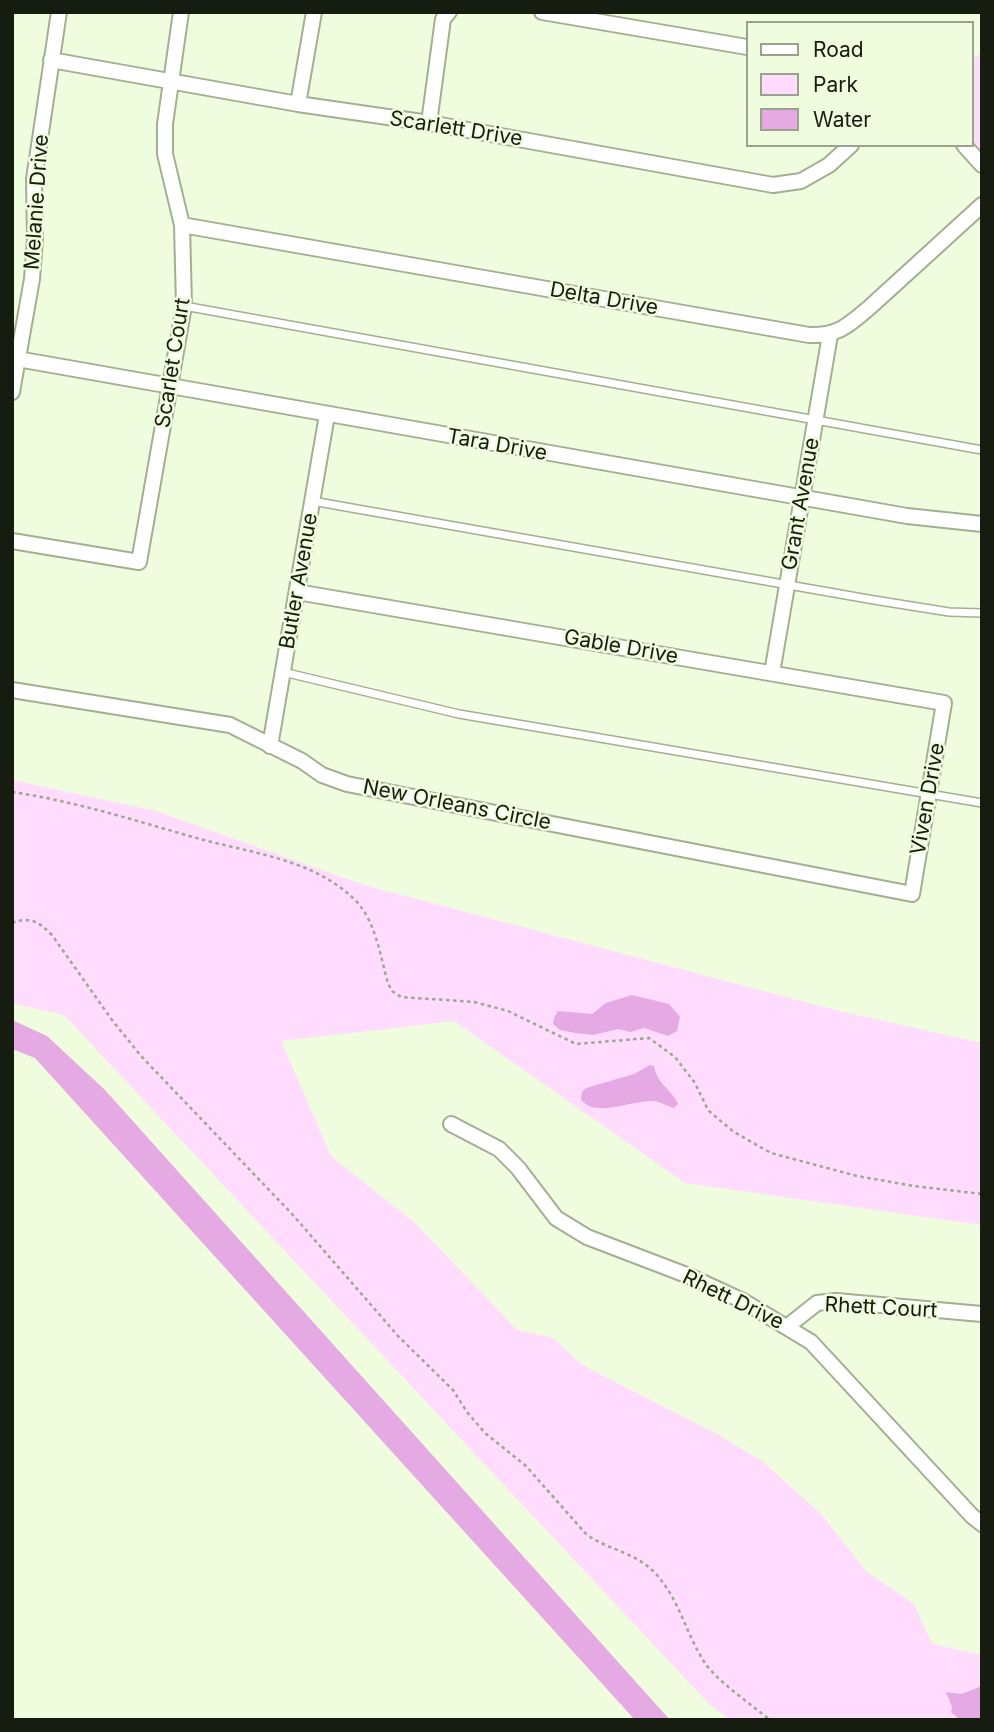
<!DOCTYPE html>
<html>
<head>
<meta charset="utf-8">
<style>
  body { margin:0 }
  #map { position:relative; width:994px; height:1732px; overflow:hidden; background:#effcde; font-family:Inter,sans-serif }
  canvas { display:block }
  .frame { position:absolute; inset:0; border:14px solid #171c11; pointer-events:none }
  .legend { position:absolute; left:746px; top:21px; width:228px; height:126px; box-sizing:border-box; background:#effcde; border:2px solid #99a28c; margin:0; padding:9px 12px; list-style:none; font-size:21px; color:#171c11 }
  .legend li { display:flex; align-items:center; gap:14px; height:35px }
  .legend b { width:35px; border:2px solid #99a28c }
</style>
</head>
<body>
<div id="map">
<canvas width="994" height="1732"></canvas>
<div class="frame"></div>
<ul class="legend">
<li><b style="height:9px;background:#fff"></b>Road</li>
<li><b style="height:19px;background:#ffdbfe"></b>Park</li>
<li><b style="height:19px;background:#e5aae3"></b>Water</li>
</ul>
</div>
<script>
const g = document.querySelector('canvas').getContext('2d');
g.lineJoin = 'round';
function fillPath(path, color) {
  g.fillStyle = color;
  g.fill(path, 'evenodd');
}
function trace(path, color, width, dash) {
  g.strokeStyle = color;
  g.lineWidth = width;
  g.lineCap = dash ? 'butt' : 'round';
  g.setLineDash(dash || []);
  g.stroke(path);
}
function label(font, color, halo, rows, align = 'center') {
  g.font = font + ' Inter,sans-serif';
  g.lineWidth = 5;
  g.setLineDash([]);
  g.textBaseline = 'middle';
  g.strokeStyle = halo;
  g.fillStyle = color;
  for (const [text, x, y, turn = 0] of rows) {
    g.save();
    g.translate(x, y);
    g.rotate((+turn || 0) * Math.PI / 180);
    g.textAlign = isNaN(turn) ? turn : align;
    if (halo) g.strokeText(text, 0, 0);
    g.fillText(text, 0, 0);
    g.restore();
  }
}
fillPath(new Path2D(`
  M982,52v101l-11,-11v-81z
  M12,780l144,31 208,74 471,125 147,33v182l-297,-42 -231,-162 -173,20 50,115 85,68 101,106 36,8 29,27 135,69 45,27 59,53 46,58 47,32 18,40 50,11v65h-251l-21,-15 -646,-690 -52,-12z`), '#ffdbfe');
fillPath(new Path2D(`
  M632,995l37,9 11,13 -3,14 -9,5 -24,-8 -14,4 -12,-3 -25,6 -18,-2 -15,-3 -7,-6 1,-6 4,-7 34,3 14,-11z
  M12,1020l35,16 58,54 565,630h-35l-600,-662 -23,-9z
  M650,1065l4,1c4,20 17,22 24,38l-4,4c-7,-2 -15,-7 -22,-7 -19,-1 -59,18 -71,-2l1,-7 4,-4 48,-14z
  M982,1686v34l-24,-2 -7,-6 1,-5 -6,-15 15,2z`), '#e5aae3');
const service = new Path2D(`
  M184,306l798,144
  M312,501l562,99 75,12 33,1
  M283,672l176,42 523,89`);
const minor = new Path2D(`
  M542,12l205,35
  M51,60l247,44 131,19 344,62 28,-4 28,-16 22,-20
  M298,104l16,-92
  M429,123l14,-104 6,-7
  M964,145l18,20
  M182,225l627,110c29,1 40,-10 61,-28l112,-102
  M12,358l895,158 75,8
  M12,392l20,-113 3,-40 -1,-60 25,-167
  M12,541l127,21 45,-256 -2,-81 -17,-71v-30l16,-112
  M772,673l58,-338
  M12,690l218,35 72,36 20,14 25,9 565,110 32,-191 -647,-111
  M270,746l57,-331
  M451,1124l48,25 19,19 38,50 31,19 102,39 54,25 68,41 161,174 10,8
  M788,1326l29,-23 19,-2 146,13`);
trace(service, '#a3af93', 10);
trace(minor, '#a3af93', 18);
trace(new Path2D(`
  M12,792c62,9 121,28 181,45 55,16 120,21 162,63 21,21 25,56 33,83l4,8 9,6 73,5 34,9 68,33 73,-6 26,19 20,26 13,27 9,8 17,14 37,21 86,23 57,10 68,8
  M12,923c18,-7 27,-1 40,12l60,85 29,36 152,159 105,121 55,54 14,22 18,21 41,33 60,68c20,15 47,18 66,36 27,26 33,63 53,93 12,18 47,42 65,57`), '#9da791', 2.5, [3.5, 3.5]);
trace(service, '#fff', 7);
trace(minor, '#fff', 14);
label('21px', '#171c11', '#effcde', [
  ["Scarlett Drive",456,129,9],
  ["Melanie Drive",37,202,-86],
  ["Delta Drive",604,299,10],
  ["Scarlet Court",173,363,-81],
  ["Tara Drive",497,445,10],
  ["Grant Avenue",801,504,-80],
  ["Butler Avenue",299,581,-80],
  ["Gable Drive",621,647,10],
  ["Viven Drive",928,799,-80],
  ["New Orleans Circle",457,805,11],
  ["Rhett Drive",733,1300,26],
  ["Rhett Court",881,1308,3]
]);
</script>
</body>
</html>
